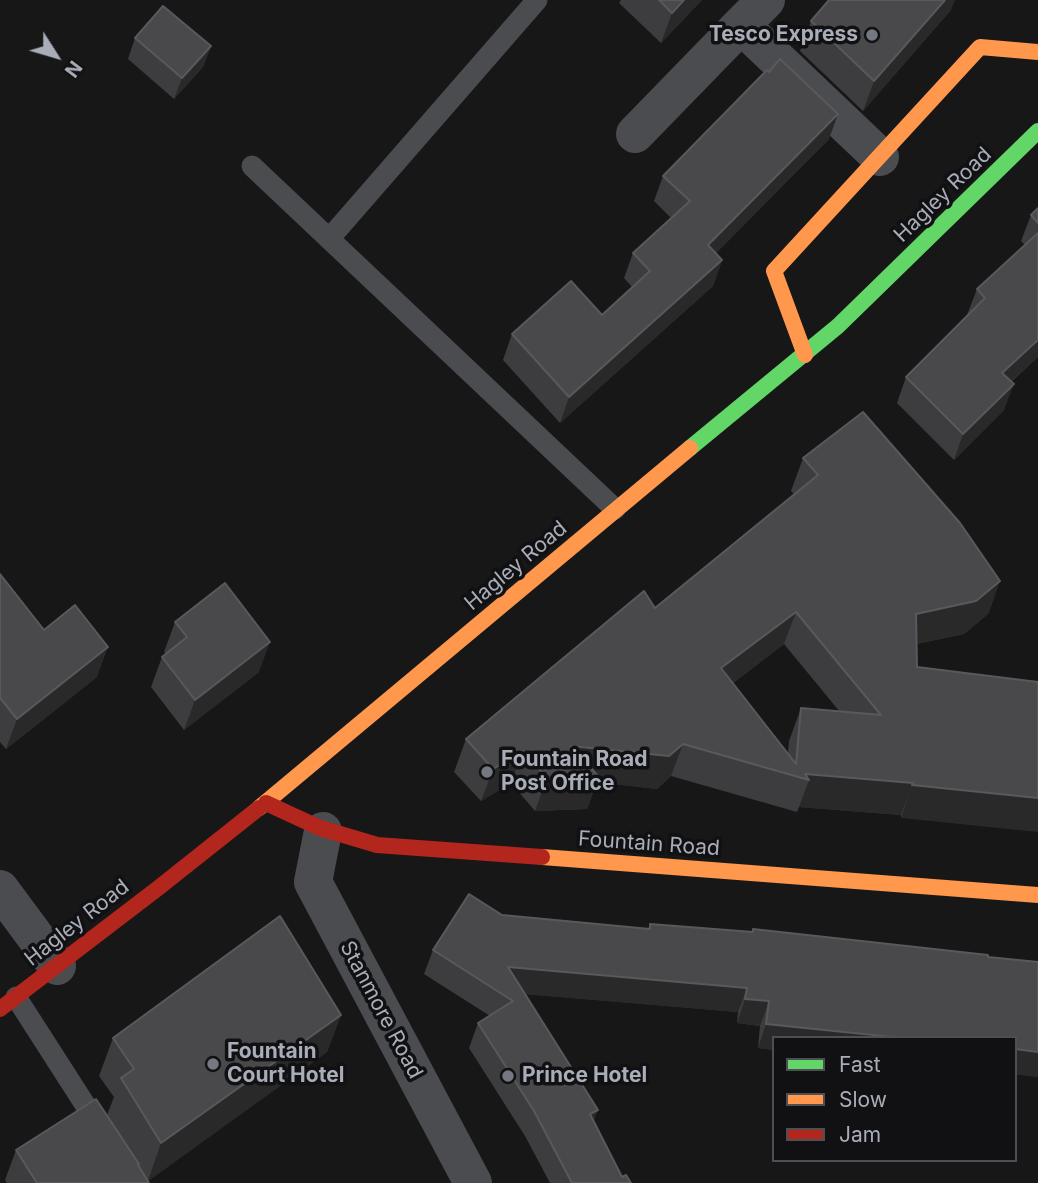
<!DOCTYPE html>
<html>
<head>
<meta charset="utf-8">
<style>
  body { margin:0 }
  #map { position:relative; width:1038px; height:1183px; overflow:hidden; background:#171717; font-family:Inter,sans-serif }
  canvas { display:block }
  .legend { position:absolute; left:772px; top:1036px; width:245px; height:126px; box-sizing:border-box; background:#111113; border:2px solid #4d4f55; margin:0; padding:9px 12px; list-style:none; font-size:21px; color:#a8adb8 }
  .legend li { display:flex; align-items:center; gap:14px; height:35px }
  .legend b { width:35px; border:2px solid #4d4f55 }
  .north { position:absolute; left:21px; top:21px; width:70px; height:70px; -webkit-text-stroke:5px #111113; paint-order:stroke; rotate:127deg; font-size:19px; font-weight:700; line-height:28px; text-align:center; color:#a8adb8 }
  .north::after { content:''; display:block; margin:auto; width:24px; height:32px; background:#a8adb8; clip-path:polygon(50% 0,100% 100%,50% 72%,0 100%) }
</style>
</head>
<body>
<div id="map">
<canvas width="1038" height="1183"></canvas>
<ul class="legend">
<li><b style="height:9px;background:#63d668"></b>Fast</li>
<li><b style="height:9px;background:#ff974d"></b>Slow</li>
<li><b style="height:9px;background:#b3261e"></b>Jam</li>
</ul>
<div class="north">N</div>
</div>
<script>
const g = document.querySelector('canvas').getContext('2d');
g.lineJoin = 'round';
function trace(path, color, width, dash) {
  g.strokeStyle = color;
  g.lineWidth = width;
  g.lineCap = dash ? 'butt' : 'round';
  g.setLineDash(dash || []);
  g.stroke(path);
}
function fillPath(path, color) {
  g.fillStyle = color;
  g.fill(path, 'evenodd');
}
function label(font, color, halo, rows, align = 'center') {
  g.font = font + ' Inter,sans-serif';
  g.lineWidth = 7;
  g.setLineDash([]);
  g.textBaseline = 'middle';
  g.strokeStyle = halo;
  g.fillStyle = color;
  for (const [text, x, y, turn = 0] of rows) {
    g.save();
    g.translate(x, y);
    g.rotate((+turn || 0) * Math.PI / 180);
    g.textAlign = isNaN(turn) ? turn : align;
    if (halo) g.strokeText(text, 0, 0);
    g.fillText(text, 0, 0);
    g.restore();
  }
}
trace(new Path2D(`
  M252,166l363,343
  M329,239l208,-239
  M16,997l84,131`), '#4b4c50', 21);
trace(new Path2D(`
  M766,0l-25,25 139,132
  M635,134l106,-109
  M323,831l-10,51 160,301
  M0,889l57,77`), '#4b4c50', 38);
trace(new Path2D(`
  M690,448l148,-122 200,-195`), '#63d668', 16);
trace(new Path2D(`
  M805,355l-31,-84 206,-224 58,5
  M259,808l431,-360
  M542,857l496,38`), '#ff974d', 16);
trace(new Path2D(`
  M266,803l54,25 57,17 165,12
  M0,1009l157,-120 102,-81`), '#b3261e', 16);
fillPath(new Path2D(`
  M621,0h81l-41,43 -42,-40z
  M951,10l-88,101 -63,-60 11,-30z
  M135,38l76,8 -8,21 -29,32 -46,-40z
  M829,139l-113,114 6,7 -9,26 -153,137 -57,-63 9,-26 90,-19 30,-28 -8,-9 9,-25 38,-35 -17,-17 9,-25z
  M1038,208v149l-27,25 -7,28 -50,50 -57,-57 9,-26 61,-62 10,-26 48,-44 -4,-4 10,-26z
  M803,458l186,155 -25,21 -48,10 1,23 121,15 -137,136v-3l-102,-8 -2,5 -126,-36 -14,13 -60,-7 -10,27 -52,2 -24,-28 -30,18 -27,-29 12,-33 189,-131 139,-114 -3,-3zM784,644l56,68 -39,-4 -12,33 -1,12 -55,-70z
  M0,574l44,56 53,47 -91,72 -6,-7z
  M175,622l84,50 -75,58 -33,-43 11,-30 4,-3 -2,-2z
  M502,915l146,14 2,-5 388,38v115l-23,-3v-36h-241v12l-16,-2 2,-22 -23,-3 1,-11 -213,-18 97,183 9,6h-81l-25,-47 -56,-88 9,-25 12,-7 -66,-42 9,-24z
  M341,1015l-14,37 -179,129 1,2h-142l-2,-3 11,-30 91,-35 7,-18 -15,-21 14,-38z`), '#3d3d3f');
fillPath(new Path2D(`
  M684,0h18l-41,43 11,-30z
  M945,0h10l-4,10 -88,101 11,-30z
  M211,46l-8,21 -29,32 8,-21z
  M838,114l-9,25 -130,131 9,-25z
  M722,260l-9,26 -153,137 9,-26z
  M1038,340v17l-46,41 10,-25z
  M1014,384l-10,26 -50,50 9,-26z
  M1000,581l-11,32 -25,21 -60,12 12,-32z
  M796,612l-12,32 -74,56 11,-32z
  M270,642l-11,30 -75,58 11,-30z
  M108,647l-11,30 -91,72 11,-30z
  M683,744l-12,32 -14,13 -60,-7 -10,27 -52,2 12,-33 24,-32z
  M523,751l-12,32 -30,18 12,-32z
  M805,774l108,9 -12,32 -102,-8 10,-27z
  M912,785l126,13v34l-137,-14z
  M508,967l239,21 -9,24 -239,-20z
  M745,999l24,2 -9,25 -23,-3z
  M341,1015l-14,37 -179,129 13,-38z
  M766,1024l136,14h-128v12l-16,-2z
  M1015,1049l23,3v25l-23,-3z
  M598,1110l-9,24 1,-20z`), '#29292a');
const building = new Path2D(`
  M659,0h25l-12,13z
  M829,0h116l-71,81 -63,-60z
  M163,6l48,40 -29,32 -47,-40z
  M780,59l58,55 -130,131 14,15 -153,137 -57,-63 59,-53 31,34 48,-44 -17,-18 57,-52 -27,-25 104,-106 2,2z
  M1038,208v15l-7,-8z
  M1038,233v107l-36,33 12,11 -51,50 -57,-57 79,-79 -8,-9z
  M863,412l97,111 40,58 -24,20 -60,13 1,53 121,15v116l-126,-13 1,-2 -108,-9 4,6 -126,-36 -14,12 -98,-10 28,31 -52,1 -24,-27 -30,18 -27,-30 178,-148 11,17 163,-133 -15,-17zM796,612l85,103 -80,-7 -5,56 -75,-96z
  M0,574l44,56 31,-25 33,42 -91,72 -17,-21z
  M225,583l45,59 -75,58 -33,-43 25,-20 -12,-15z
  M469,894l33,21 148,14v-5l103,8v-3l235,26v2l50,5v90l-23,-3v-11h-113l-136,-14 3,-23 -24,-2 2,-11 -239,-21 90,143 -8,4 32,63 4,-2 5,8h-59l-38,-72 -56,-88 35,-22 -80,-51z
  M280,916l61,99 -180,128 -40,-65 13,-9 -21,-31z
  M96,1099l43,65 -1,1 11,18h-112l-21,-33z`);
fillPath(building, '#49494c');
trace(building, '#58595d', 2);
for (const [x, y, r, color] of [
  [872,35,7,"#757880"],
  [487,772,7,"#757880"],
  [213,1064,7,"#757880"],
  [508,1076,7,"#757880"]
]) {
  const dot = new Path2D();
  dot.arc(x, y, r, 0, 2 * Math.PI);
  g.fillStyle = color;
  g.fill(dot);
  trace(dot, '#111113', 2.5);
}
label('bold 21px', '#a8adb8', '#111113', [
  ["Tesco Express",858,35,"right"],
  ["Fountain Road",501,760],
  ["Post Office",501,784],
  ["Fountain",227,1052],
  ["Court Hotel",227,1076],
  ["Prince Hotel",522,1076]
], 'left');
label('21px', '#a8adb8', '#111113', [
  ["Hagley Road",943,195,-44],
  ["Hagley Road",516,566,-40],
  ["Fountain Road",649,844,4],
  ["Hagley Road",77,923,-38],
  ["Stanmore Road",381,1010,62]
]);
</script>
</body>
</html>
